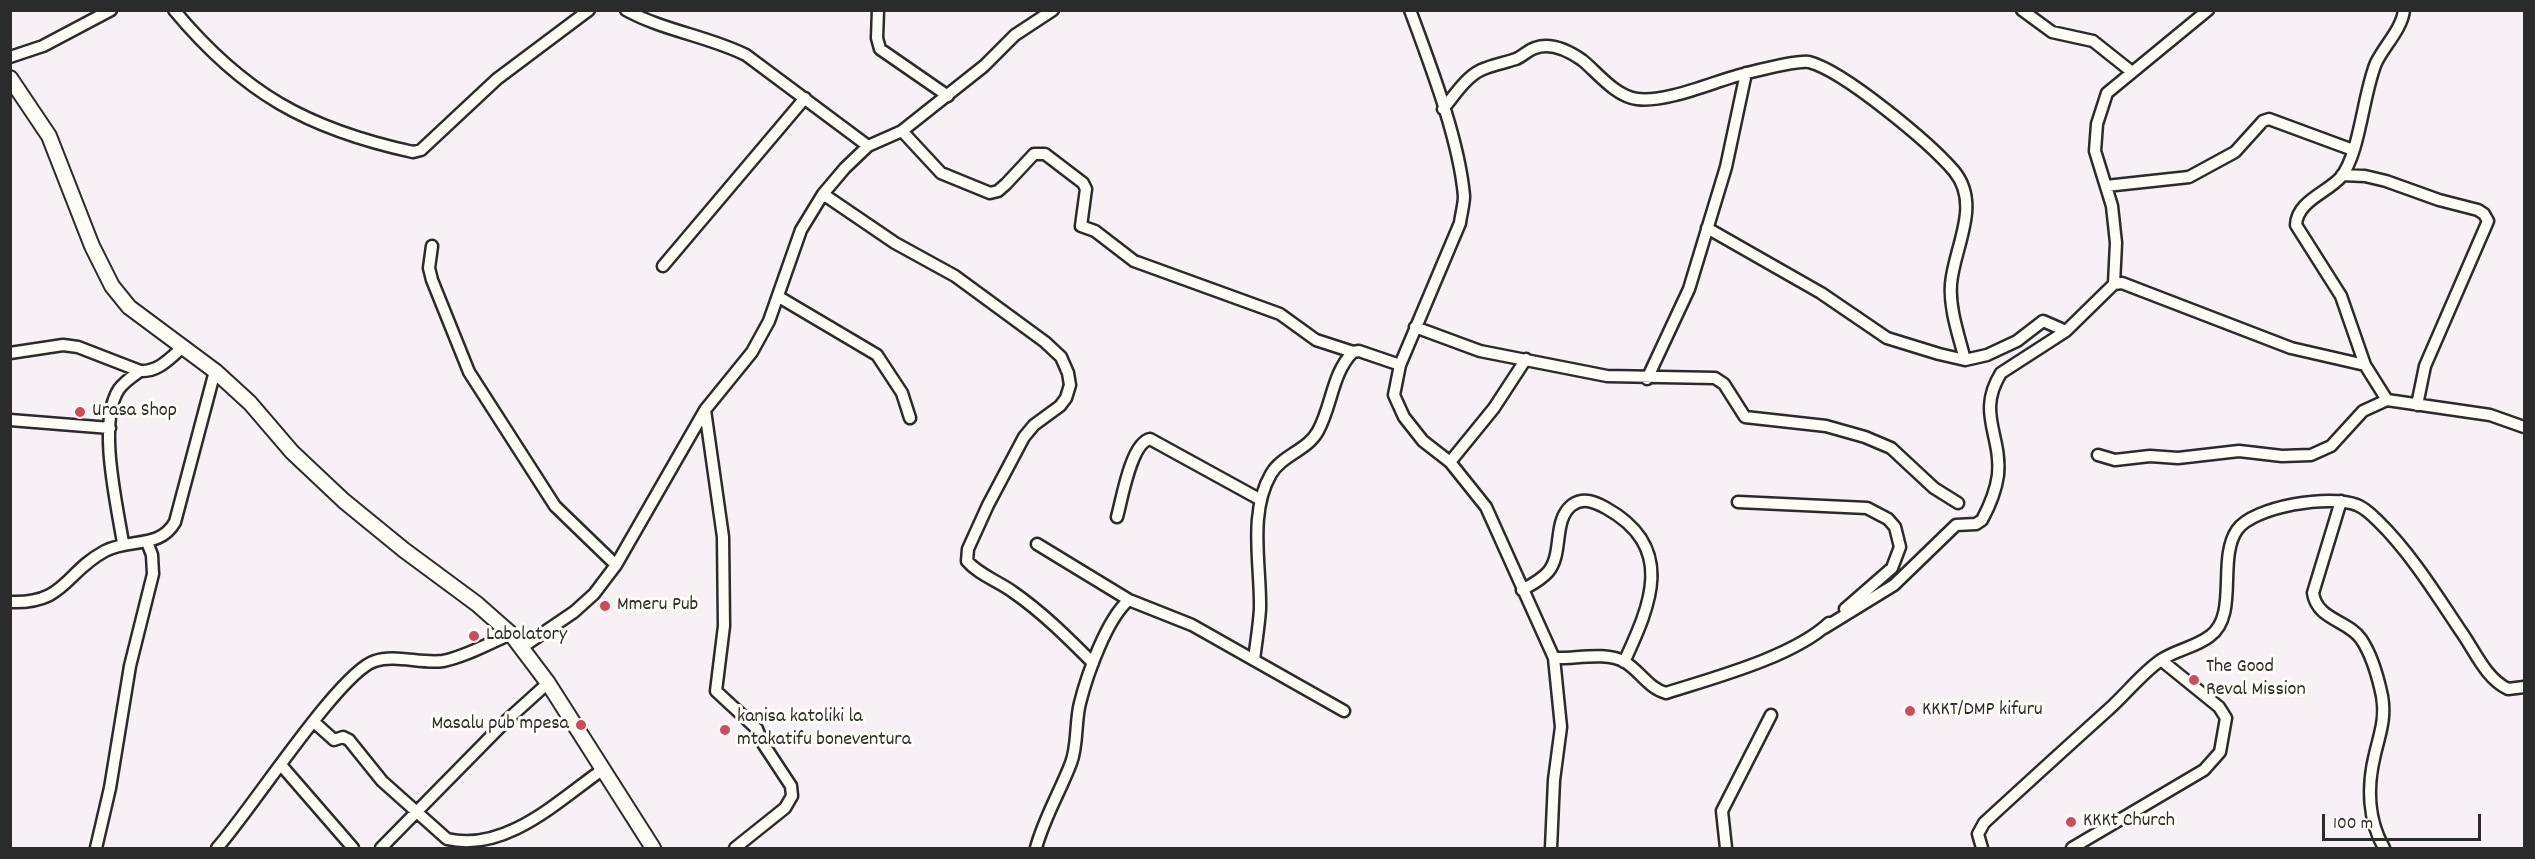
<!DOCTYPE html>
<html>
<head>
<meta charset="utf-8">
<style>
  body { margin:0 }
  #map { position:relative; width:2535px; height:859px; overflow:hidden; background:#f7f0f5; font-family:Dekko,sans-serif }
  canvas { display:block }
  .frame { position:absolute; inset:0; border:12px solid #2b2b2b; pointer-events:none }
  .scale { position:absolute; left:2322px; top:814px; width:159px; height:27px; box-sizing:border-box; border:3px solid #2b2b2b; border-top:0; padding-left:8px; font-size:18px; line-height:21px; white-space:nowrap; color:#2b2b2b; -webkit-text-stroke:4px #fdfcf7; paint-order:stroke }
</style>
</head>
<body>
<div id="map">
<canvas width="2535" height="859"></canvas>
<div class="frame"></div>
<div class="scale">100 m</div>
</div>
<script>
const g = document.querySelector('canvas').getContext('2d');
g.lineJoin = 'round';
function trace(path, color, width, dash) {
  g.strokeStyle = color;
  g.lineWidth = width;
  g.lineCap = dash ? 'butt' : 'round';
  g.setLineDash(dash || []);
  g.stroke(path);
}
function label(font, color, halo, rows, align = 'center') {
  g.font = font + ' Dekko,sans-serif';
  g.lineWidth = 6;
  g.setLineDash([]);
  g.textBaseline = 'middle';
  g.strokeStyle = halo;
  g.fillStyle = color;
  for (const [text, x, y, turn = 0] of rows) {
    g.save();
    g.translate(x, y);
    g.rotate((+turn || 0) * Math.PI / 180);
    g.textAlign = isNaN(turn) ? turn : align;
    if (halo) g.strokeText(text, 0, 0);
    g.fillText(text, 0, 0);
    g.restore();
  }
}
const minor = new Path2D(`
  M174,10c69,83 133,119 239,142l8,-2 76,-71 92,-69
  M626,10c38,21 82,26 120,45l122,91
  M878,10l-1,28 3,11 68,47
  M1410,10c20,54 49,129 54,186 0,9 -3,18 -4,27l-60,142 -6,30 10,22 19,24 27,21 36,45 68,151 7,69 -7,53 -3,68
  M2022,10l30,22 41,9 39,31
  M2404,10c-2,19 -20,36 -28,53 -13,31 -16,90 -35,114 -14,16 -44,24 -45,48l45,71 24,69 22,35 103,15 34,12
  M10,57l33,-11 68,-36
  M1443,109c11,-13 23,-32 38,-39 11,-5 23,-7 35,-11 7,-3 12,-9 19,-11 16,-6 34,3 47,12 16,13 33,36 55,39 31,4 80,-19 110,-26 12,-3 52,-13 62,-11 35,9 121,81 145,109 28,34 0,76 -3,113 -2,25 8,52 14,76
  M902,131l39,42 49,20 8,-2 8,-7 28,-30h11l38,29 3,6 -5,37 14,5 39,30 146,53 36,26 37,12
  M2342,175l23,1 21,5 53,19 39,10 6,4 4,7 -63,145 -8,39
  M2106,186l83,-9 46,-25 28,-31 6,-2 84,31
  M823,194l72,49 60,33 90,66 16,15 7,16 2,12 -4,13 -6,8 -26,19 -10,12 -36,68 -20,44 -1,12c12,14 31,20 46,31 29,20 55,46 80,71
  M1707,228l114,65 66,45 52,16 26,6 22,-5 30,-14 26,-20 23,10
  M432,246l-3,22 3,12 37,92 86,134 61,59
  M663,266l142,-168
  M2114,284l2,-41 -4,-37 -17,-55 2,-27 10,-31 101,-83
  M779,297l98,58 25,38 8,25
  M1415,327l65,24 127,25 108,2 9,6 21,33 81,9 39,11 26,11 43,40 24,15
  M10,353l53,-8 15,2 62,24c19,1 30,-13 43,-24
  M1647,379l42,-90 37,-122 20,-94
  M705,410l18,127 1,89 -8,65 41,38 5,13 29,44 1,10 -7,12 -50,40
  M10,420l100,8
  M2098,455l17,5 35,-4 28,2 61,-7 43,5 29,-1 20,-9 32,-35 24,-11
  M1450,462l44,-54 32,-49
  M2341,501l-28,92c4,27 35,27 48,46 11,16 17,38 21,57 4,22 -2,37 -7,58 -8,32 -7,66 9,94
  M1738,502l129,6 21,11 7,8 5,20 -8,21 -47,41
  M1117,517c5,-18 14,-74 33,-78l111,61
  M123,543c-6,-38 -26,-121 -4,-154 6,-8 14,-13 21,-18
  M1037,544l92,56
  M1522,590c9,-5 19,-10 26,-18 16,-19 4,-51 24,-67 12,-8 23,-3 34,3 70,39 45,96 18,154
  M10,602c56,2 54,-29 95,-51 25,-13 55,-2 70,-29l40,-151
  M1824,628l70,-43 62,-60 20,-1 6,-4c7,-13 14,-30 16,-45 4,-40 -22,-62 3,-102l65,-42 48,-47 8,-1 169,65 74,17
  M521,648l53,-36 20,-18 22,-29 89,-155 47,-58 17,-31 32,-91 22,-36 22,-26 23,-22 34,-15 82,-65 31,-31 38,-25
  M1554,658c21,1 52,-7 71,4 15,9 23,26 41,31 47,-15 127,-36 163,-70
  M1254,660c2,-17 5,-34 6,-51 1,-43 -12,-96 11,-135 11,-19 37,-24 47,-43 14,-25 14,-58 35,-79l6,-1 41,14
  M314,722l20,18 9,-3 6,3 33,41 65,58c58,14 111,-38 155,-69
  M281,765l72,83
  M96,848l14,-60 20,-122 23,-92 -1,-19 -5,-13
  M217,848c32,-35 123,-177 158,-187 20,-7 46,3 68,0 22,-4 46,-18 68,-27
  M381,848l125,-127 42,-38
  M1036,848c8,-30 24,-56 35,-85 7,-18 4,-41 9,-60 7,-28 27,-85 49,-103l63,25 152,86
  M1726,848l-4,-37 49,-96
  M1982,848l-4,-14 6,-11c41,-38 83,-76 124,-113 18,-16 34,-37 53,-50 15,-10 35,-13 49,-24 29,-21 7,-77 27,-106 17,-24 94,-36 120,-25 8,3 15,10 21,16 31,30 58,73 82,109 14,19 25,48 48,59l16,-2
  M2072,848l132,-78 16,-18 6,-34 -7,-11 -58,-47`);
const tertiary = new Path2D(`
  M10,78l39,58 43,110 20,40 17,21 86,64 35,32 42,49 52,49 60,49 73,54 34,30 37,49 105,165`);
trace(minor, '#2b2b2b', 15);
trace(tertiary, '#2b2b2b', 18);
trace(minor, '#fdfcf7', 10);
trace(tertiary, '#fdfcf7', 14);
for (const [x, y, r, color] of [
  [80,412,6,"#d1495b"],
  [605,606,6,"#d1495b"],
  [474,636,6,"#d1495b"],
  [2194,680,6,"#d1495b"],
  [1910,711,6,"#d1495b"],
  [581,725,6,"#d1495b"],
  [725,730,6,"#d1495b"],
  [2071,822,6,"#d1495b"]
]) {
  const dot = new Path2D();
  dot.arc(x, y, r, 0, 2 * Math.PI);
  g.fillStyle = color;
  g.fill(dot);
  trace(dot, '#fdfcf7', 2);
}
label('20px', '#2b2b2b', '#fdfcf7', [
  ["Urasa Shop",92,412],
  ["Mmeru Pub",617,606],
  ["Labolatory",486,636],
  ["The Good",2206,668],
  ["Reval Mission",2206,691],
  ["KKKT/DMP kifuru",1922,711],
  ["kanisa katoliki la",737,718],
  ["mtakatifu boneventura",737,741],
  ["Masalu pub mpesa",569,725,"right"],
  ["KKKt Church",2083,822]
], 'left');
</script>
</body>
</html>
